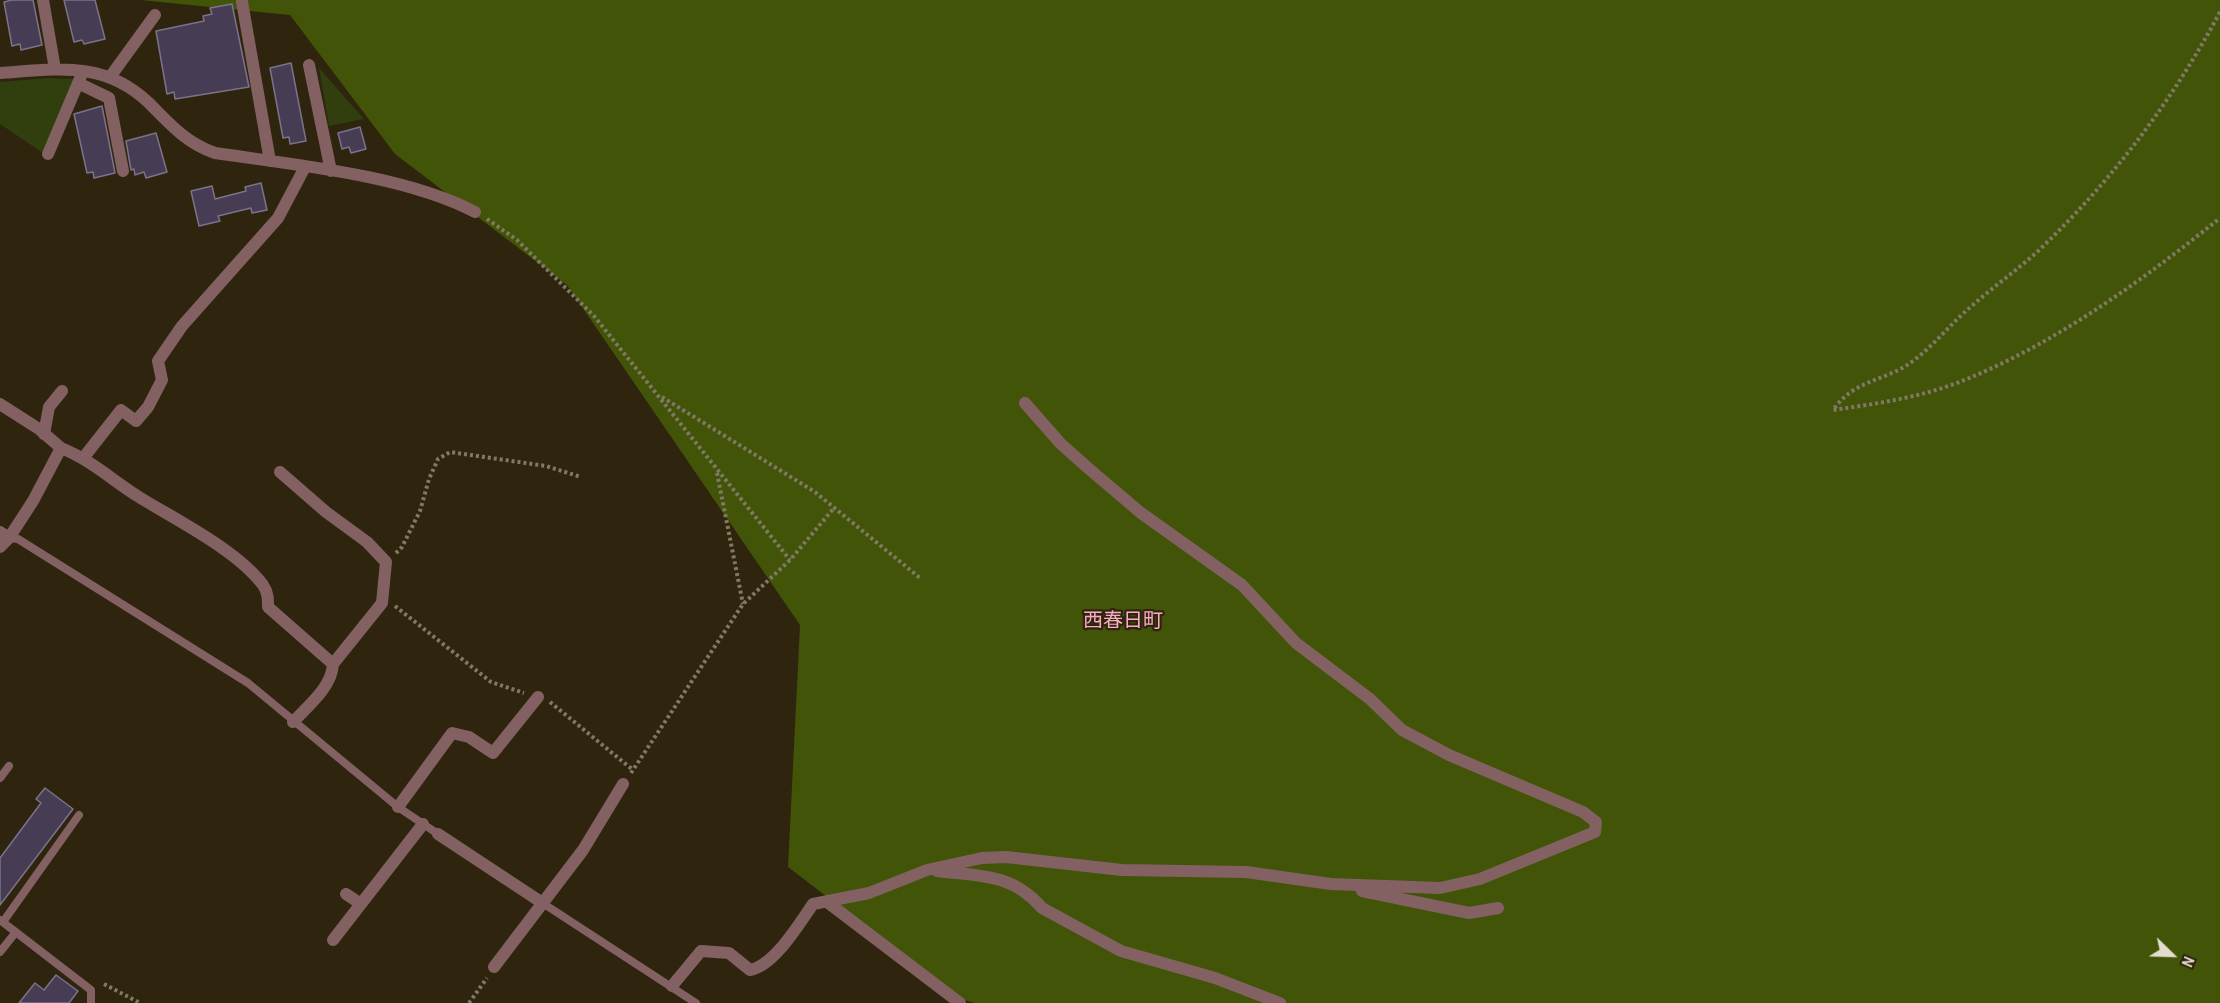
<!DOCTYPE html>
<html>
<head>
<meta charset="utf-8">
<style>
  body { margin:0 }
  #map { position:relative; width:2220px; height:1003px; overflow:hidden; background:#2f250e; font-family:"Archivo Narrow",sans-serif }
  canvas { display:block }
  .north { position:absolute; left:2142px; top:925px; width:60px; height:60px; -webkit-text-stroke:4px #2f250e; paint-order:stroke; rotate:113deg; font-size:16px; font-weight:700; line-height:24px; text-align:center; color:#e2dcce }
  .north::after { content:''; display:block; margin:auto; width:21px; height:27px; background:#e2dcce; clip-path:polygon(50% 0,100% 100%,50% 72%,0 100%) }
</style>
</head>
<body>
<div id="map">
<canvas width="2220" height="1003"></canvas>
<div class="north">N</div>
</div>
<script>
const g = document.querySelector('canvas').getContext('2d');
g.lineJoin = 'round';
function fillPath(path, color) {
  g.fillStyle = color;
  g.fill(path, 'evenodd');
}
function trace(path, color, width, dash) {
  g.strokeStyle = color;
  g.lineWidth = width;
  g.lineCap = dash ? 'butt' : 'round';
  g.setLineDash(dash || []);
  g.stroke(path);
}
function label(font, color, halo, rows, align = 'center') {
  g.font = font + ' "Archivo Narrow","Noto Sans JP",sans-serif';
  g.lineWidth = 4.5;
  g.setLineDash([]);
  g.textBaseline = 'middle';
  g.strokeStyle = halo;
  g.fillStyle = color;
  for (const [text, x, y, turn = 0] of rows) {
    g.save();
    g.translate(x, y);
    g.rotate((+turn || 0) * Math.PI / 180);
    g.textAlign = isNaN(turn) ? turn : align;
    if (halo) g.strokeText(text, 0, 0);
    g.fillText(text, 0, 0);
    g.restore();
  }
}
fillPath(new Path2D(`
  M319,68l45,51 -35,7z
  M47,78l28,1 -32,74 -43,-29v-42z`), '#313e0d');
fillPath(new Path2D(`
  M141,0h2079v1003h-1245l-14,-4 -173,-132 12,-242 -233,-340 -172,-131 -105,-139z`), '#425407');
const building = new Path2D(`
  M12,0h21l9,45 -21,5 -1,-6 -8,2 -8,-44z
  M64,0h31l10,39 -21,5 -2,-4 -8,2z
  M232,4l17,83 -74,12 -1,-7 -7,2 -11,-63 48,-10 -1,-5 9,-2 -2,-6z
  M291,63l15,78 -16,3 -1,-7 -6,1 -13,-70z
  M102,106l13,67 -21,5 -1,-6 -6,1 -13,-59z
  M360,127l6,22 -15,4 -2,-6 -7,2 -4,-16z
  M156,133l11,39 -21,6 -2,-6 -9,3 -1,-6 -3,1 -5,-29z
  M261,183l6,27 -15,3 -1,-5 -33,8 2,5 -21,5 -8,-35 21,-5 3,13 31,-8 -1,-4z
  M45,788l28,21 -73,96v-47l41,-55 -5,-4z
  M56,975l22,16 -9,12h-50l16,-20 9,7z`);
fillPath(building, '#463c53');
trace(building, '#7c728b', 1.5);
trace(new Path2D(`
  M2220,12c-48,90 -110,171 -184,241 -23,20 -48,38 -70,58 -18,16 -34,36 -53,50 -28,21 -57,17 -80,49 43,-6 89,-13 129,-29 93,-37 181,-101 258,-163
  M487,219l30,21 77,76 196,244
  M662,397l153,95 105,86
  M717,473l26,131
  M396,553l6,-6 18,-36 9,-32 9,-20 12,-7 96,14 35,11
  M395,606l96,76 33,11
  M550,702l83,68
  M631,773l112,-169 47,-44 44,-52
  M104,984l36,19
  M469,1003l18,-25`), '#817966', 4, [3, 3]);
trace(new Path2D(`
  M9,538l9,1 230,144 150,124 40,27
  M0,778l9,-12
  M544,904l152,99
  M0,920l91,70v13
  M3,922l76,-107
  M0,952l16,-20`), '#836162', 8);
trace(new Path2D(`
  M43,0l12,69
  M242,2l28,159
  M309,65l22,106
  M0,73c57,-4 104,-13 149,30 21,21 37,40 66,50 80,12 189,22 260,59
  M110,77l45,-62
  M78,83l31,15 14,73
  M48,154l33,-78
  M0,404l39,25 22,19
  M44,434l5,-27 13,-16
  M84,457l37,-47 15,11 12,-14 14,-27 -4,-19 24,-35 96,-108 27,-51
  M280,472l46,40 41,30 19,20 -4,41 -49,61
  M0,532l9,6 24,-37 28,-53c30,12 51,32 78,49 37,23 98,53 124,88 5,7 5,14 5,22l65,57c-1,23 -25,42 -40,58
  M0,547l9,-9
  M398,807l54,-74 17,4 24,16 45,-56
  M438,834l106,70
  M937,871c42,5 75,2 105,37l79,43 94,27 65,25
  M1362,891l107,22 29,-5
  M346,894l15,10
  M827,902l133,101
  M333,940l90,-116
  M494,967l89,-117 40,-66
  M672,986l29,-35 28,2 21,17c24,-4 49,-46 63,-66l56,-11 58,-23 55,-12 24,-1 116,13 124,2 85,12 109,4 40,-9 115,-47 1,-10 -13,-10 -134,-57 -47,-25 -32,-31 -74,-56 -54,-58 -101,-72 -53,-45 -27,-24 -36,-41`), '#836162', 12);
label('20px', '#fbabc5', '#2f250e', [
  ["西春日町",1123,622]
]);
</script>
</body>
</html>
